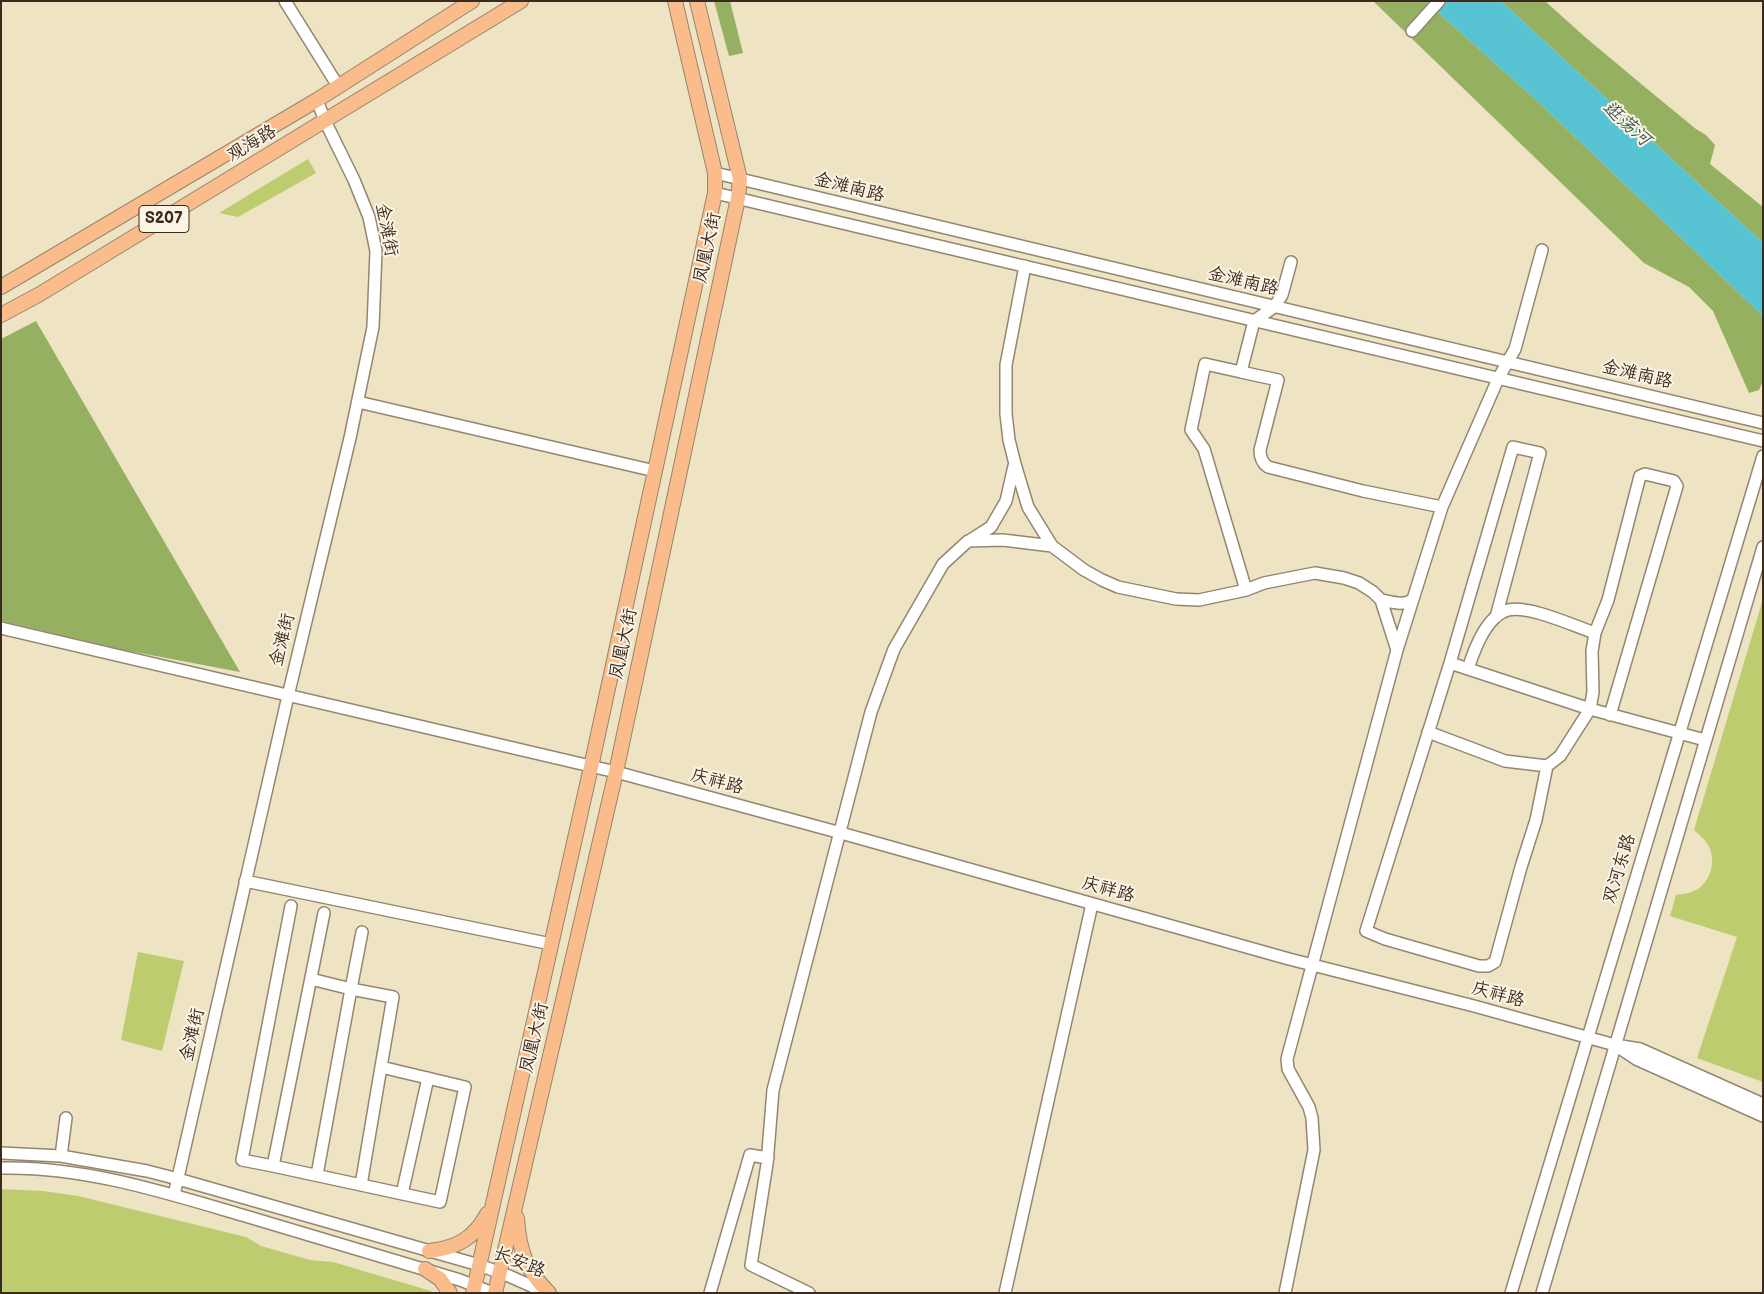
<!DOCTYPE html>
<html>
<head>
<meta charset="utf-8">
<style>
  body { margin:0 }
  #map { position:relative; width:1764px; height:1294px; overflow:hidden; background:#eee3c2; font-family:"Balsamiq Sans",sans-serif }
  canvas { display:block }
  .frame { position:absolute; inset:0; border:2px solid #3b2a1e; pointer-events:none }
</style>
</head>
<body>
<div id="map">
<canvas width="1764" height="1294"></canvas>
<div class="frame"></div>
</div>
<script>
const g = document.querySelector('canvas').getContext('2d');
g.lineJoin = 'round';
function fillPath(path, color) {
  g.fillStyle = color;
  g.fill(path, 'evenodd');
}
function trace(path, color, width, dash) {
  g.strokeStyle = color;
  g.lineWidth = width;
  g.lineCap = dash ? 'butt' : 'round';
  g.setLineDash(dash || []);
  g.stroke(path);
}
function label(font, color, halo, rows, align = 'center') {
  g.font = font + ' "Balsamiq Sans","LXGW WenKai TC",sans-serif';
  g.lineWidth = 4;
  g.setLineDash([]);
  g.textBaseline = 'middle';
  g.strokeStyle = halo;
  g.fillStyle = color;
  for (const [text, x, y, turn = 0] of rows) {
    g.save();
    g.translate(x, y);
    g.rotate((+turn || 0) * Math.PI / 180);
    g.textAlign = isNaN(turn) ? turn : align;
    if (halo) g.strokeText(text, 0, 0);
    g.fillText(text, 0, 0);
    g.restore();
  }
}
fillPath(new Path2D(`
  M308,159l8,14 -78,44 -19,-4z
  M1763,599v483l-66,-24 40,-121 -67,-21 6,-21c7,-1 17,-2 23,-7 13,-9 17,-30 9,-43 -3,-6 -9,-10 -14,-15z
  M138,952l46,9 -22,90 -41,-11z
  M1,1189l42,2 35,5 168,41 15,9 49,14 23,2 98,29 1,2h-431z`), '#bdcc6f');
fillPath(new Path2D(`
  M714,1h16l13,52 -14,3z
  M1373,1h52l109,97 229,218v65l-4,9 -10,3 -36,-82 -24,-24 -45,-24z
  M1501,1h44l40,36 61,51 50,41 10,6 9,10 -5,19 53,43v36z
  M36,321l204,351 -116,-22 -123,-29v-282z`), '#96b062');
fillPath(new Path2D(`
  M1425,1h76l262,242v73l-229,-218z`), '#58c3d2');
const minor = new Path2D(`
  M285,1l53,85
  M1412,31l27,-30
  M715,173l1048,250
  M715,193l1048,248
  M1291,262l-9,33 -8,12 -20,14 -13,51 37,8 -18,70c0,8 2,13 8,17l95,24 79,16
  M1025,266l-19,99v49l3,26 6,24 13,43 24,39 32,24 18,10 16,7 58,12 23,1 47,-10 18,-7 51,-10 29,5 15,5 14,9 8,8 16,50
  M1241,372l-36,-8 -14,66 13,19 42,141
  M358,402l297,69
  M969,541l22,-14 15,-26 8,-35
  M1381,600c11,2 22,6 31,0
  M1496,617l44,-164 -27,-6 -63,216 -84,268 19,8 94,27h9l7,-4 26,-95 15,-47 11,-54 13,-10 30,-47 3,-17 -1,-41 3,-18 13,-33 32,-124 5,-2 29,7 3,5 -67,229
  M1,628l615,144 225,61 448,126 185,47 141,39 25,4 123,55
  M1450,663l140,46 115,31
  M1468,669c6,-19 18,-53 40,-59 21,-5 66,16 87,23
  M1428,732l77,29 42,5
  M245,881l306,63
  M291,906l-49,254 31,6 51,-253
  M311,979l40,10 -34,186
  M1618,1047l18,12 127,57
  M1,1153l60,3 86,15 31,8 301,86 30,11 38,17
  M61,1156l5,-38
  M273,1166l167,36 25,-115 -84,-20 12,-70 -42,-8 11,-57
  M1,1168c82,-2 163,24 241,47 73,22 145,43 218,65l33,13
  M361,1185l20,-118
  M402,1194l26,-116
  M174,1195l114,-499 62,-258 23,-111 3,-76 -7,-34 -15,-37 -29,-59 -8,-21
  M710,1293l40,-138 18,3
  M809,1293l-58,-28 16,-101 6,-74 98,-378 23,-63 49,-85 25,-23 35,-1 49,6
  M1005,1293l87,-389
  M1285,1293l29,-143 -2,-32 -3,-11 -21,-38 -1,-10 110,-409 45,-143 56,-128 17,-30 27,-99
  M1511,1293l252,-837
  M1542,1293l221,-746`);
const major = new Path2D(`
  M1,287l316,-187 155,-99
  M1,315l39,-21 481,-293
  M517,1218c2,32 9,52 32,75
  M429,1251c27,-3 45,-12 58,-37
  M425,1269l15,10 10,14
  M473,1293l118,-526 124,-574v-20l-40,-172
  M495,1293l121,-521 122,-574 2,-19 -43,-178`);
trace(minor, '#948670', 14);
trace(major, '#948670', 16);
trace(minor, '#fff', 11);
trace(major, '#fabc8b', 14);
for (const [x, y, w] of [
  [164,219,50]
]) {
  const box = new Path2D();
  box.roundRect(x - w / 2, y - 13.5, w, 27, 4);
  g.fillStyle = '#fcf5e5';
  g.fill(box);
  trace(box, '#3b2a1e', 1);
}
label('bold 16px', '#3b2a1e', null, [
  ["S207",164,219]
]);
label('18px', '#3b2a1e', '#fcf5e5', [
  ["观海路",252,144,-31],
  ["金滩南路",849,188,14],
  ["金滩街",386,230,79],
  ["凤凰大街",708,248,-78],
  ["金滩南路",1243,282,13],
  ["金滩南路",1637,375,13],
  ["金滩街",283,640,-76],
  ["凤凰大街",624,644,-78],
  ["庆祥路",717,782,15],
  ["双河东路",1620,869,-73],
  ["庆祥路",1108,890,16],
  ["庆祥路",1498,995,15],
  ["金滩街",193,1035,-77],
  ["凤凰大街",535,1038,-77],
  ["长安路",519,1263,22]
]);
label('italic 19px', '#445854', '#fcf5e5', [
  ["逛荡河",1626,124,42]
]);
</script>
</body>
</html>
